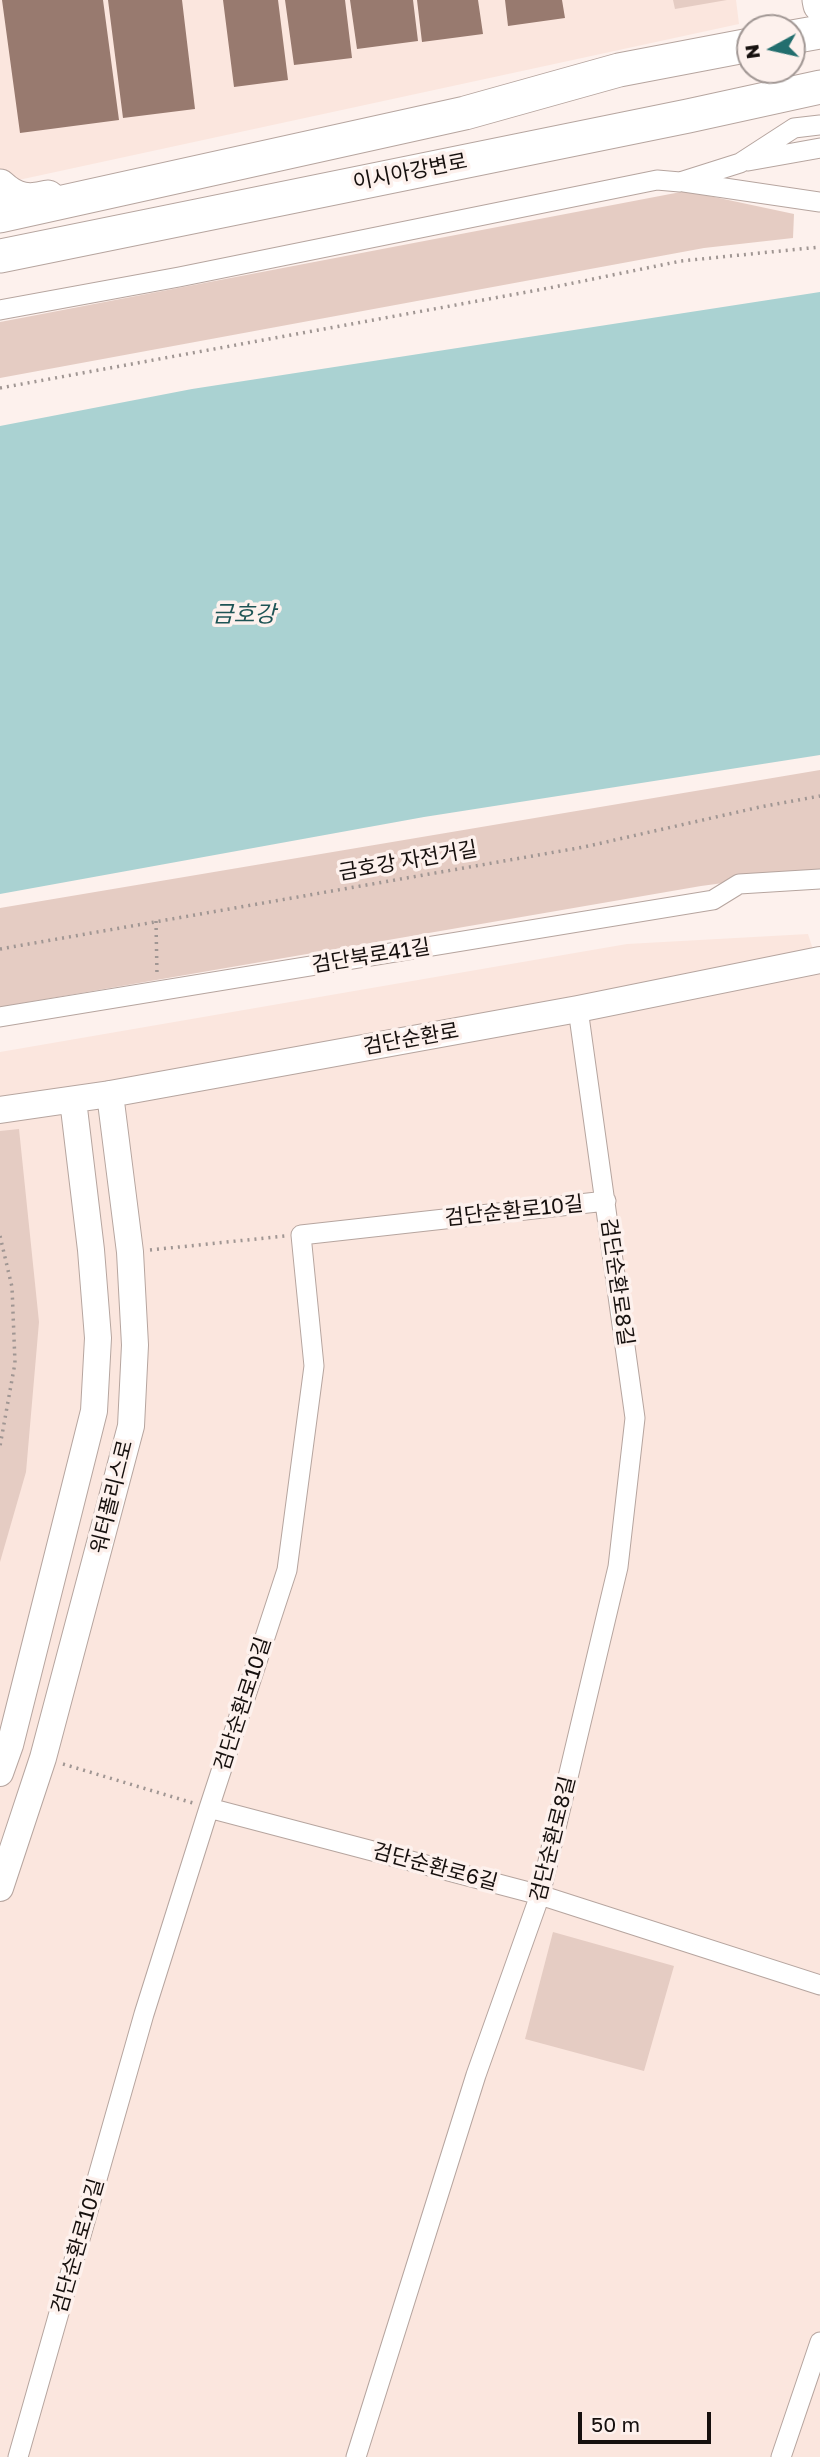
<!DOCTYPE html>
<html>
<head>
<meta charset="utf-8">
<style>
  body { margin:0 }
  #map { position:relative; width:820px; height:2457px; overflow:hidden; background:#fdf1ed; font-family:"Golos Text",sans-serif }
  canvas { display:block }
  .north { position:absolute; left:736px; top:14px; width:70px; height:70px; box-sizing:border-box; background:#fdf1ed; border:2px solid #a19794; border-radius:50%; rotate:262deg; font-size:19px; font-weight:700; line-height:28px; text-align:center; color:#16100e }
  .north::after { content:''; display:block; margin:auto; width:24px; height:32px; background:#226e6e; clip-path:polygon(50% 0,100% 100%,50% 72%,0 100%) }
  .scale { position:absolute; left:578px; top:2412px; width:133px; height:32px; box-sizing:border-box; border:4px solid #16100e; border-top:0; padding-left:9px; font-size:21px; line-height:24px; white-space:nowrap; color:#16100e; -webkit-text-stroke:5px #fdf1ed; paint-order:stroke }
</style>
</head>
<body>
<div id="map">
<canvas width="820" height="2457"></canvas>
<div class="north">N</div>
<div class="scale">50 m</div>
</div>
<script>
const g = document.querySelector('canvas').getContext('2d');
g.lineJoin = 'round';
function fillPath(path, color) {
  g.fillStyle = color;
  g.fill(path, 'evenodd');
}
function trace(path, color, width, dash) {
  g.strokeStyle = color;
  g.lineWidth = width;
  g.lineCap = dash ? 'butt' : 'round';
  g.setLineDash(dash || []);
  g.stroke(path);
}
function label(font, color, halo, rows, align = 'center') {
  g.font = font + ' "Golos Text","Noto Sans KR",sans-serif';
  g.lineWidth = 7;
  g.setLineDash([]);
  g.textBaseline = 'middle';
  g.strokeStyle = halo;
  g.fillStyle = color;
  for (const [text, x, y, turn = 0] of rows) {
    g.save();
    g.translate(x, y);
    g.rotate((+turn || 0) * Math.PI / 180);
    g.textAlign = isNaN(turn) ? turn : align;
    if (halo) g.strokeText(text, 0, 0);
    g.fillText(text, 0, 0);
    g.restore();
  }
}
fillPath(new Path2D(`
  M0,0h736l3,24 -739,160z
  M808,934l12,37v1486h-820v-1405l627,-108z`), '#fbe6de');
fillPath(new Path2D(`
  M673,0h54l-52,9z
  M686,191l108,23 -1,24 -89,10 -704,130v-56z
  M820,770v100l-119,16 -701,121v-99z
  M19,1129l20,193 -13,150 -26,90v-431z
  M553,1932l121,34 -30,105 -119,-32z`), '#e5ccc3');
fillPath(new Path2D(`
  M820,292v463l-396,62 -424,77v-468l192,-37z`), '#aad2d2');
fillPath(new Path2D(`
  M2,0h101l16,120 -99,13z
  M108,0h74l13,109 -72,9z
  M223,0h55l10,80 -54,7z
  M285,0h60l7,58 -58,7z
  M350,0h63l5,41 -61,8z
  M417,0h61l5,34 -61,8z
  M505,0h57l3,18 -57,8z`), '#987a6f');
const street = new Path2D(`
  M748,161l72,-13
  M684,182l136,20
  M0,310l179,-33 478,-97 23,2 60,-19 54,-35 26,-3
  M0,1017l713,-117 26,-16 81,-5
  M209,1808l331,87 280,90
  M18,2457l126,-443 65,-206 78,-238 27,-204 -13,-131 305,-34
  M356,2457l120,-382 64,-180 78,-328 17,-149 -57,-409
  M781,2457l39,-115`);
const secondary = new Path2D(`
  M0,1110l110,-16 468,-85 242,-49
  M0,1773l10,-28 84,-334 4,-73 -7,-88 -18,-150
  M0,1888l43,-130 88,-332 4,-81 -5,-93 -20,-158`);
const highway = new Path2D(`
  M819,0l1,5
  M792,37l28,-5
  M0,186c16,15 29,16 48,11
  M0,216l465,-103 154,-43 131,-25
  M0,256l688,-140 132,-29`);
trace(street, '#b6a59f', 21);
trace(secondary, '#b6a59f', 28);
trace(highway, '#b6a59f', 35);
trace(new Path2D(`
  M0,388l549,-100 132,-27 139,-14
  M156,921l1,54
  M0,949l584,-102 176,-40 60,-11
  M0,1236l12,51 3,76 -15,83
  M150,1250l135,-14
  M63,1764l130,39`), '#a09693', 3.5, [2, 5]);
trace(street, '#fff', 19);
trace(secondary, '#fff', 26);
trace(highway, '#fff', 33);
label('21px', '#16100e', '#fdf1ed', [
  ["이시아강변로",410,172,-11],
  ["금호강 자전거길",408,861,-10],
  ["검단북로41길",371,956,-9],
  ["검단순환로",411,1039,-10],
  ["검단순환로10길",514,1211,-6],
  ["검단순환로8길",617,1282,82],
  ["워터폴리스로",112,1497,-76],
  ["검단순환로10길",243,1704,-72],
  ["검단순환로8길",553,1839,-76],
  ["검단순환로6길",435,1867,15],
  ["검단순환로10길",78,2246,-74]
]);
label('italic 23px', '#1d5455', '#fdf1ed', [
  ["금호강",244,615]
]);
</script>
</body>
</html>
